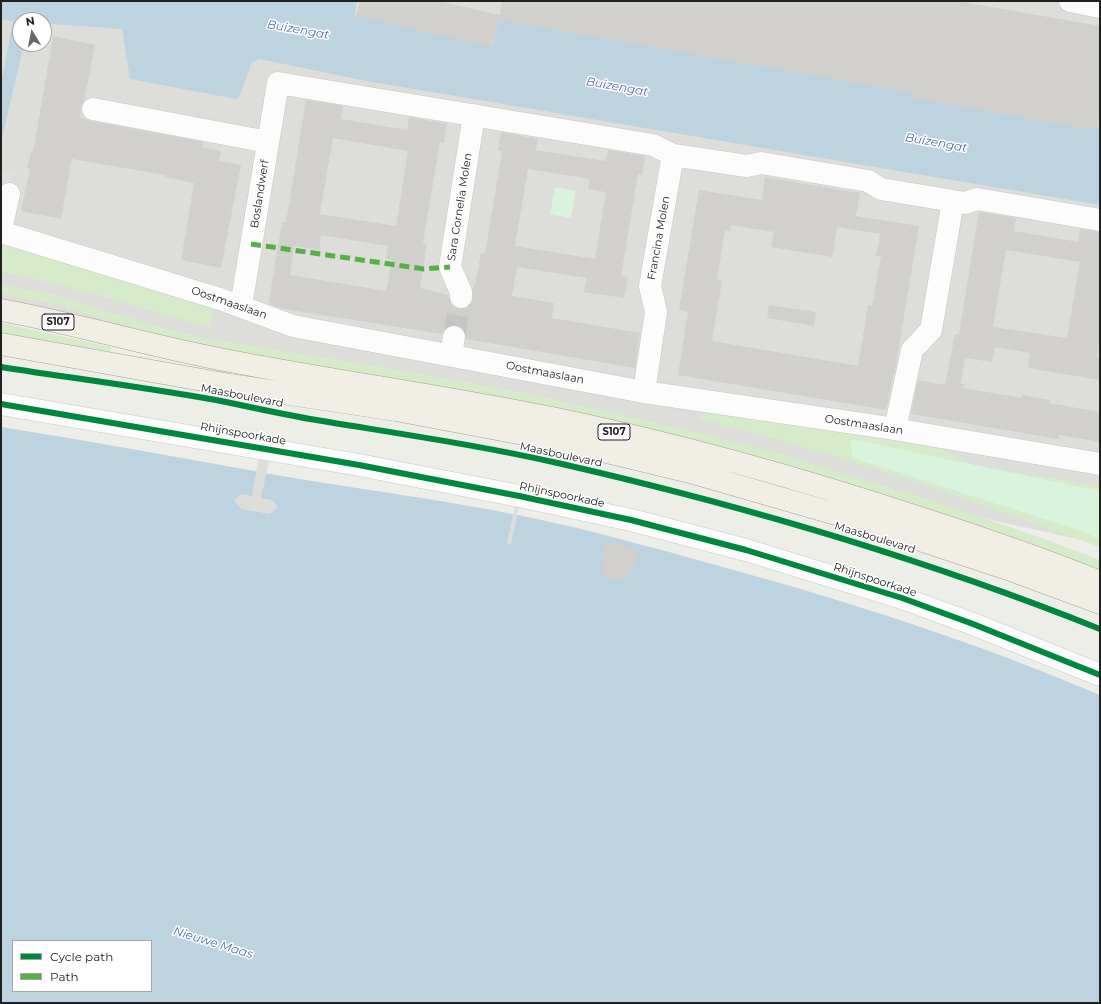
<!DOCTYPE html>
<html>
<head>
<meta charset="utf-8">
<style>
  body { margin:0 }
  #map { position:relative; width:1101px; height:1004px; overflow:hidden; background:#eeeee9; font-family:Montserrat,sans-serif }
  canvas { display:block }
  .frame { position:absolute; inset:0; border:2px solid #202020; pointer-events:none }
  .legend { position:absolute; left:12px; top:940px; width:140px; height:52px; box-sizing:border-box; background:#fff; border:1px solid #a6a6a6; margin:0; padding:5px 7px; list-style:none; font-size:12px; color:#202020 }
  .legend li { display:flex; align-items:center; gap:8px; height:20px }
  .legend b { width:20px; border:1px solid #a6a6a6 }
  .north { position:absolute; left:12px; top:12px; width:40px; height:40px; box-sizing:border-box; background:#fff; border:1px solid #a6a6a6; border-radius:50%; rotate:350deg; font-size:11px; font-weight:700; line-height:16px; text-align:center; color:#202020 }
  .north::after { content:''; display:block; margin:auto; width:14px; height:18px; background:#686866; clip-path:polygon(50% 0,100% 100%,50% 72%,0 100%) }
</style>
</head>
<body>
<div id="map">
<canvas width="1101" height="1004"></canvas>
<div class="frame"></div>
<ul class="legend">
<li><b style="height:5px;background:#00873e"></b>Cycle path</li>
<li><b style="height:5px;background:#55b145"></b>Path</li>
</ul>
<div class="north">N</div>
</div>
<script>
const g = document.querySelector('canvas').getContext('2d');
g.lineJoin = 'round';
function fillPath(path, color) {
  g.fillStyle = color;
  g.fill(path, 'evenodd');
}
function trace(path, color, width, dash) {
  g.strokeStyle = color;
  g.lineWidth = width;
  g.lineCap = dash ? 'butt' : 'round';
  g.setLineDash(dash || []);
  g.stroke(path);
}
function label(font, color, halo, rows, align = 'center') {
  g.font = font + ' Montserrat,sans-serif';
  g.lineWidth = 3;
  g.setLineDash([]);
  g.textBaseline = 'middle';
  g.strokeStyle = halo;
  g.fillStyle = color;
  for (const [text, x, y, turn = 0] of rows) {
    g.save();
    g.translate(x, y);
    g.rotate((+turn || 0) * Math.PI / 180);
    g.textAlign = isNaN(turn) ? turn : align;
    if (halo) g.strokeText(text, 0, 0);
    g.fillText(text, 0, 0);
    g.restore();
  }
}
fillPath(new Path2D(`
  M1,1h1099v543l-1099,-243zM20,20h24v24h-24z`), '#ddddda');
fillPath(new Path2D(`
  M1,241l146,43 66,25 -3,18c-70,-18 -138,-42 -209,-55z
  M1,285l51,9 100,31 51,13 167,27 151,27 167,38 79,20 170,52 122,42 41,16v10l-78,-30 -116,-39 -95,-29 -176,-46 -119,-26 -305,-52 -79,-20 -81,-25 -50,-9z
  M1,323l110,24v5l-110,-19z
  M718,410l225,39 33,17 124,20v61c-132,-48 -265,-95 -401,-128l8,-8z`), '#d5ebca');
fillPath(new Path2D(`
  M555,187l21,4 -5,27 -21,-4z
  M850,439l250,52v48l-21,-9 -226,-72z`), '#d9f3dd');
fillPath(new Path2D(`
  M1,171l12,3 -9,39 -3,-1z`), '#e0e0de');
fillPath(new Path2D(`
  M1,1h356l-2,14 138,30 6,-30 601,111v79l-739,-125 -101,-21 -8,3 -13,36 -3,1 -106,-20 -8,-50 -70,-5 -8,-1v-3h-24v24h4l-22,94 -1,-53 12,-64 -10,-2 -2,10z
  M1,427c88,14 176,30 264,46 84,15 169,25 253,42 69,14 137,33 205,52 128,35 255,76 377,128v308h-1099zM13,941h138v50h-138z`), '#bed3e0');
fillPath(new Path2D(`
  M259,456l11,1 -9,41 11,2 6,7 -8,7 -29,-5 -7,-9 8,-6 10,2z
  M516,501l4,1 -9,42 -4,-1z`), '#dddddb');
fillPath(new Path2D(`
  M360,1h78l61,14 -7,32 -136,-31z
  M502,1h455l143,25v86l-3,16 -4,-1v3l-181,-32 1,-5 -414,-73z
  M53,36l42,9 -11,56 -3,6 -1,11 11,3 112,21 -1,5 19,4 -2,10 22,4 -20,103 -40,-8 13,-77 -29,-6v-2l-93,-16 -11,60 -40,-8 9,-42 -3,-1 4,-16 2,1z
  M306,100l37,6 -2,13 66,11 2,-13 38,7 -3,18h-4l-15,89 -2,12 4,1 -7,44 28,7 2,9 5,4 6,1 6,-1 5,-5 1,-16 2,-2 6,-32 4,1 17,-103h-4l3,-19 37,7 -2,11 44,7 26,4 2,-11 37,6 -3,19 -4,-1 -17,102 7,1 -4,21 -40,-6 3,-14 -70,-11 -5,29 42,7 -2,15 88,15 -5,35 -169,-29v-7l-4,-5 -6,-2h-7l-5,4 -2,5 -158,-25 -13,-4 -2,-4 13,-79h4zM333,138l75,13 -12,75 -76,-12zM528,169l62,10 -2,10 18,3 -11,67 -80,-13zM321,235l67,11 -2,13 6,1 -6,31 -96,-16 4,-29 25,4z
  M765,177l95,16 -4,23 63,10 -23,138 -10,46 -208,-35 10,-63 -9,-2 20,-120 63,10zM731,225l43,7 -3,15 61,10 5,-30 43,7 -4,22h5l-9,50 -4,-1 -10,61 -146,-25 10,-60 -5,-1 8,-50 5,1z
  M979,212l37,6 -2,13 64,11 2,-13 20,3v108l-3,17 3,1v22l-72,-12 2,-15 -35,-6 -3,15 -27,-4 -4,26h3l-1,4 59,10 1,-3 27,5 -1,3 51,9v30l-41,-7 -1,4 -147,-25 7,-34 27,5 10,-51h4zM1006,250l74,12 -13,76 -74,-11z
  M769,305l47,7 -2,14 -47,-8z
  M622,542l4,6 12,2 -4,18h-2l-2,8 -8,5 -15,-3 -6,-7 2,-9h-3l4,-18 11,2z`), '#d1d0cc');
trace(new Path2D(`
  M454,337l7,-40`), '#c5c5c1', 22, [22, 11]);
const minor = new Path2D(`
  M1070,1l30,6
  M93,109l175,33
  M1,229l8,-35
  M1,232l219,67 73,27 351,66 238,35 218,37
  M461,297v-5l-11,-25 24,-152
  M241,306l37,-223 375,62 20,10 74,11 14,-3 107,18 13,8 84,14 12,-4 123,21
  M451,355l3,-18
  M644,392l12,-80 -6,-26 23,-131
  M1,404l358,61 160,31 112,24 115,30 156,48 71,26 127,51
  M895,429l17,-79 19,-20 22,-129`);
const major = new Path2D(`
  M1,310c78,14 155,38 234,52 110,21 221,36 331,59 119,25 236,58 351,96 62,20 123,41 183,65
  M1,344l229,41 166,25 170,32 124,30 191,55 127,42 92,34`);
trace(minor, '#c7c7c5', 23);
trace(major, '#a4a086', 23);
trace(minor, '#fcfcfc', 22);
trace(major, '#f1eee6', 22);
trace(new Path2D(`
  M251,244l173,25 26,-2`), '#55b145', 5, [10, 5]);
trace(new Path2D(`
  M1,367c75,12 151,21 225,35 28,6 56,12 84,17 84,14 169,26 252,45 183,42 363,95 538,165
  M1,404l358,61 160,31 112,24 115,30 156,48 71,26 127,51`), '#00873e', 6);
for (const [x, y, w] of [
  [58,322,32],
  [614,432,32]
]) {
  const box = new Path2D();
  box.roundRect(x - w / 2, y - 8, w, 16, 3);
  g.fillStyle = '#fff';
  g.fill(box);
  trace(box, '#202020', 1);
}
label('bold 10px', '#202020', null, [
  ["S107",58,322],
  ["S107",614,432]
]);
label('11px', '#202020', '#fff', [
  ["Boslandwerf",260,194,-81],
  ["Sara Cornelia Molen",460,207,-81],
  ["Francina Molen",659,238,-80],
  ["Oostmaaslaan",229,303,19],
  ["Oostmaaslaan",545,373,11],
  ["Maasboulevard",242,396,11],
  ["Oostmaaslaan",864,425,9],
  ["Rhijnspoorkade",243,434,10],
  ["Maasboulevard",561,455,12],
  ["Rhijnspoorkade",562,495,12],
  ["Maasboulevard",875,538,17],
  ["Rhijnspoorkade",875,580,18]
]);
label('italic 12px', '#506dac', '#fff', [
  ["Buizengat",298,30,10],
  ["Buizengat",617,87,10],
  ["Buizengat",936,143,10],
  ["Nieuwe Maas",213,943,17]
]);
</script>
</body>
</html>
